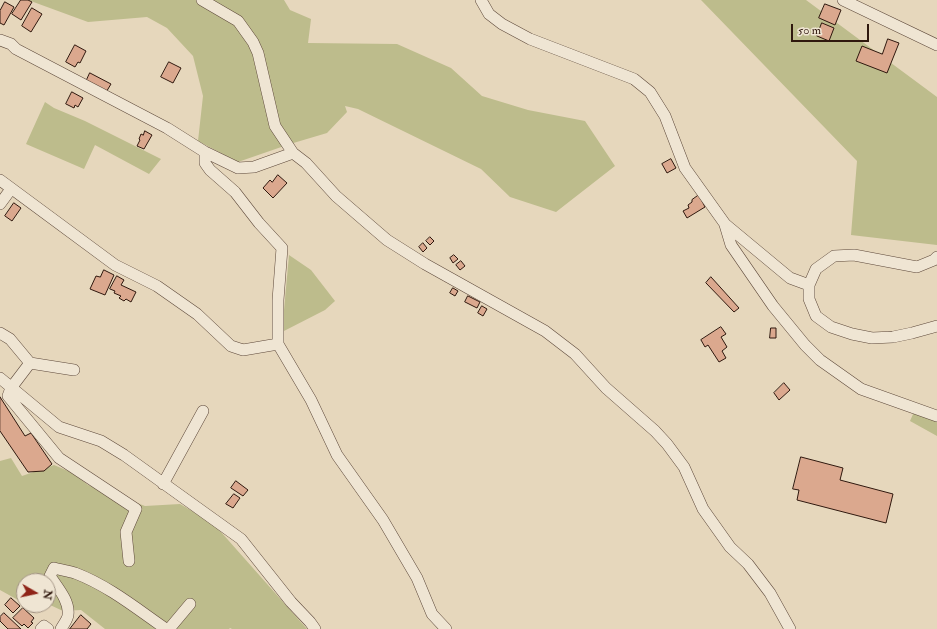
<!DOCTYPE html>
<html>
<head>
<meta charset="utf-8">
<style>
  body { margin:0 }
  #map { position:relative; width:937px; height:629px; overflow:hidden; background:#e6d7bc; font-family:"IM FELL Double Pica",serif }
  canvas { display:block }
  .north { position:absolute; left:16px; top:573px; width:40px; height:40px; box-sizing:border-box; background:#efe5d3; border:1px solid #a29384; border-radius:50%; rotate:99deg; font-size:11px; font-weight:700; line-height:16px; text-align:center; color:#2f180e }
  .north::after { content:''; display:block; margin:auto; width:14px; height:18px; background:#8f2418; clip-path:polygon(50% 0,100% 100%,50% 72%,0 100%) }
  .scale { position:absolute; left:791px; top:24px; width:78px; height:18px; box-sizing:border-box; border:2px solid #2f180e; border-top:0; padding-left:5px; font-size:12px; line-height:14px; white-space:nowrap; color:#2f180e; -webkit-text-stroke:3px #efe5d3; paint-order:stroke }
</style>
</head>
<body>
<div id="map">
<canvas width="937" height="629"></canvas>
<div class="north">N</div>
<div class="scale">50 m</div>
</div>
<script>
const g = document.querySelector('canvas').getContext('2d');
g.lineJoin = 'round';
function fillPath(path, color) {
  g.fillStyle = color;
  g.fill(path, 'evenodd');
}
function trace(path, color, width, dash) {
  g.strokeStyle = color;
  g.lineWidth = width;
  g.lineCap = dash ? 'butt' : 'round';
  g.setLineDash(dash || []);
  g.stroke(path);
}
fillPath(new Path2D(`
  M28,0h256l6,10 21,9 -3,24 89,1 54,24 31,28 46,14 57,11 30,45 -59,46 -46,-15 -29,-28 -123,-60 -13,-3 2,6 -20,21 -37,11 -52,18 -40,-21 5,-45 -10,-40 -26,-28 -20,-11 -59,5z
  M701,0h105l131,97v148l-86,-10 6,-74z
  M45,102l9,6 31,13 76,38 -12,15 -54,-29 -11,24 -58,-25z
  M289,255l22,15 24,31 -10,9 -43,22z
  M914,412l23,9v15l-27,-15z
  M11,458l11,18 32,-11 19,8 15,12 57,21 35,-2 33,19 94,106h-75l-2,-1 -1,1h-124l-24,-19 -18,1 -15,-7v-23h-24v18l-6,1 -18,-10v-129z`), '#bdbc8c');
const building = new Path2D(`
  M21,0h7l4,2 -11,18 -9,-6z
  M5,2l9,5 -10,18 -4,-2v-12z
  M825,4l16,6 -6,15 -16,-7z
  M32,8l10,6 -11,18 -9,-6z
  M822,23l12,5 -5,13 -12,-5z
  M888,39l11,4 -12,30 -31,-12 6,-15 20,8z
  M75,45l11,6 -6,12 -2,-1 -3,5 -9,-5z
  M169,62l12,6 -8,15 -12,-6z
  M90,73l21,11 -6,10 -20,-10z
  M72,92l11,6 -5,9 -3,-2 -1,3 -8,-4z
  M145,131l7,4 -8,14 -7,-3 3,-6 -1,-1 2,-5 2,1z
  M671,159l5,9 -9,5 -5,-9z
  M278,175l9,8 -14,15 -10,-10 7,-8 2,2z
  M699,195l6,12 -18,11 -4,-7 6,-3 -1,-3 4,-3v-2z
  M14,203l7,5 -9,13 -7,-5z
  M430,237l4,4 -4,4 -4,-4z
  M423,243l4,5 -4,4 -4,-5z
  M454,255l4,4 -5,4 -3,-5z
  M461,261l4,5 -5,4 -4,-5z
  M104,270l10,5 -9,20 -15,-6 6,-13 4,1z
  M117,276l7,4 -3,5 15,7 -5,10 -5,-3 -2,2 -5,-3 2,-2 -7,-3 1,-2 -5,-2z
  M711,277l28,31 -5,4 -28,-29z
  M453,288l5,3 -3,5 -5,-3z
  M468,296l12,6 -3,6 -12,-6z
  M482,306l5,3 -4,7 -5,-3z
  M721,327l5,7 -5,3 6,10 -5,4 4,7 -7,4 -11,-17 -3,2 -4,-7z
  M771,328h5v10h-6z
  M784,383l6,7 -11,10 -5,-7z
  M0,397l25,39 6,-3 21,31 -8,7 -16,1 -28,-41z
  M801,457l42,11 -3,12 53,14 -7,29 -89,-23 2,-10 -6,-1z
  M236,481l12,9 -5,6 -12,-8z
  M234,494l6,4 -7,10 -7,-4z
  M11,598l9,8 -7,7 -8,-8z
  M23,608l11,10 -3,4 2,1 -5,5 -4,-4 -2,2 -9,-8z
  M4,613l17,16h-13l-8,-8v-4z
  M81,615l10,9 -4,5h-17z`);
fillPath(building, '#dba88e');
trace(building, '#2f180e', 1);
const minor = new Path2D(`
  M202,0l36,21 15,21 5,11 17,73 18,27 13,10 30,33 51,44 38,24 120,67 30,23 31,34 49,43 12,13 17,23 19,42 27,38 18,17 22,29 20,36
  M481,0l8,14 13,10 28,15 104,40 16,13 15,24 20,52 40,56 65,54 19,7
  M843,0l94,45
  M0,40l11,4 5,5 151,79 38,24 33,16 16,-1 39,-14
  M205,152v11l5,7 25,22 24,31 23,25 -4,52v44l33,56 26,55 46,65 34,58 15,36 14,15
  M0,180l115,85 42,21 40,28 34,32 12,4 35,-6
  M0,204l11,-15
  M725,225l6,20 42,61 32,39 15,15 41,29 76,27
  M937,257l-3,3 -17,7 -63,-12 -20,1 -18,13 -7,16v14l7,17 15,11 21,7 20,4 21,-1 19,-4 25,-7
  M0,333l10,6 20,24
  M74,370l-44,-7 -19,25 -3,8 51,62 77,51 -10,23 3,29
  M0,378l59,49 42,14 23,14 117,84 50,63 19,20 5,7
  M163,484l40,-73
  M41,629l3,-3 4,3
  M61,629c2,-4 7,-10 7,-14 2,-14 -11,-28 -18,-39l4,-8c7,2 15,3 21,5 34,13 62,36 91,56
  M169,629l21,-25`);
trace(minor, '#5d483a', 12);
trace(minor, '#efe5d3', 11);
</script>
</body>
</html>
